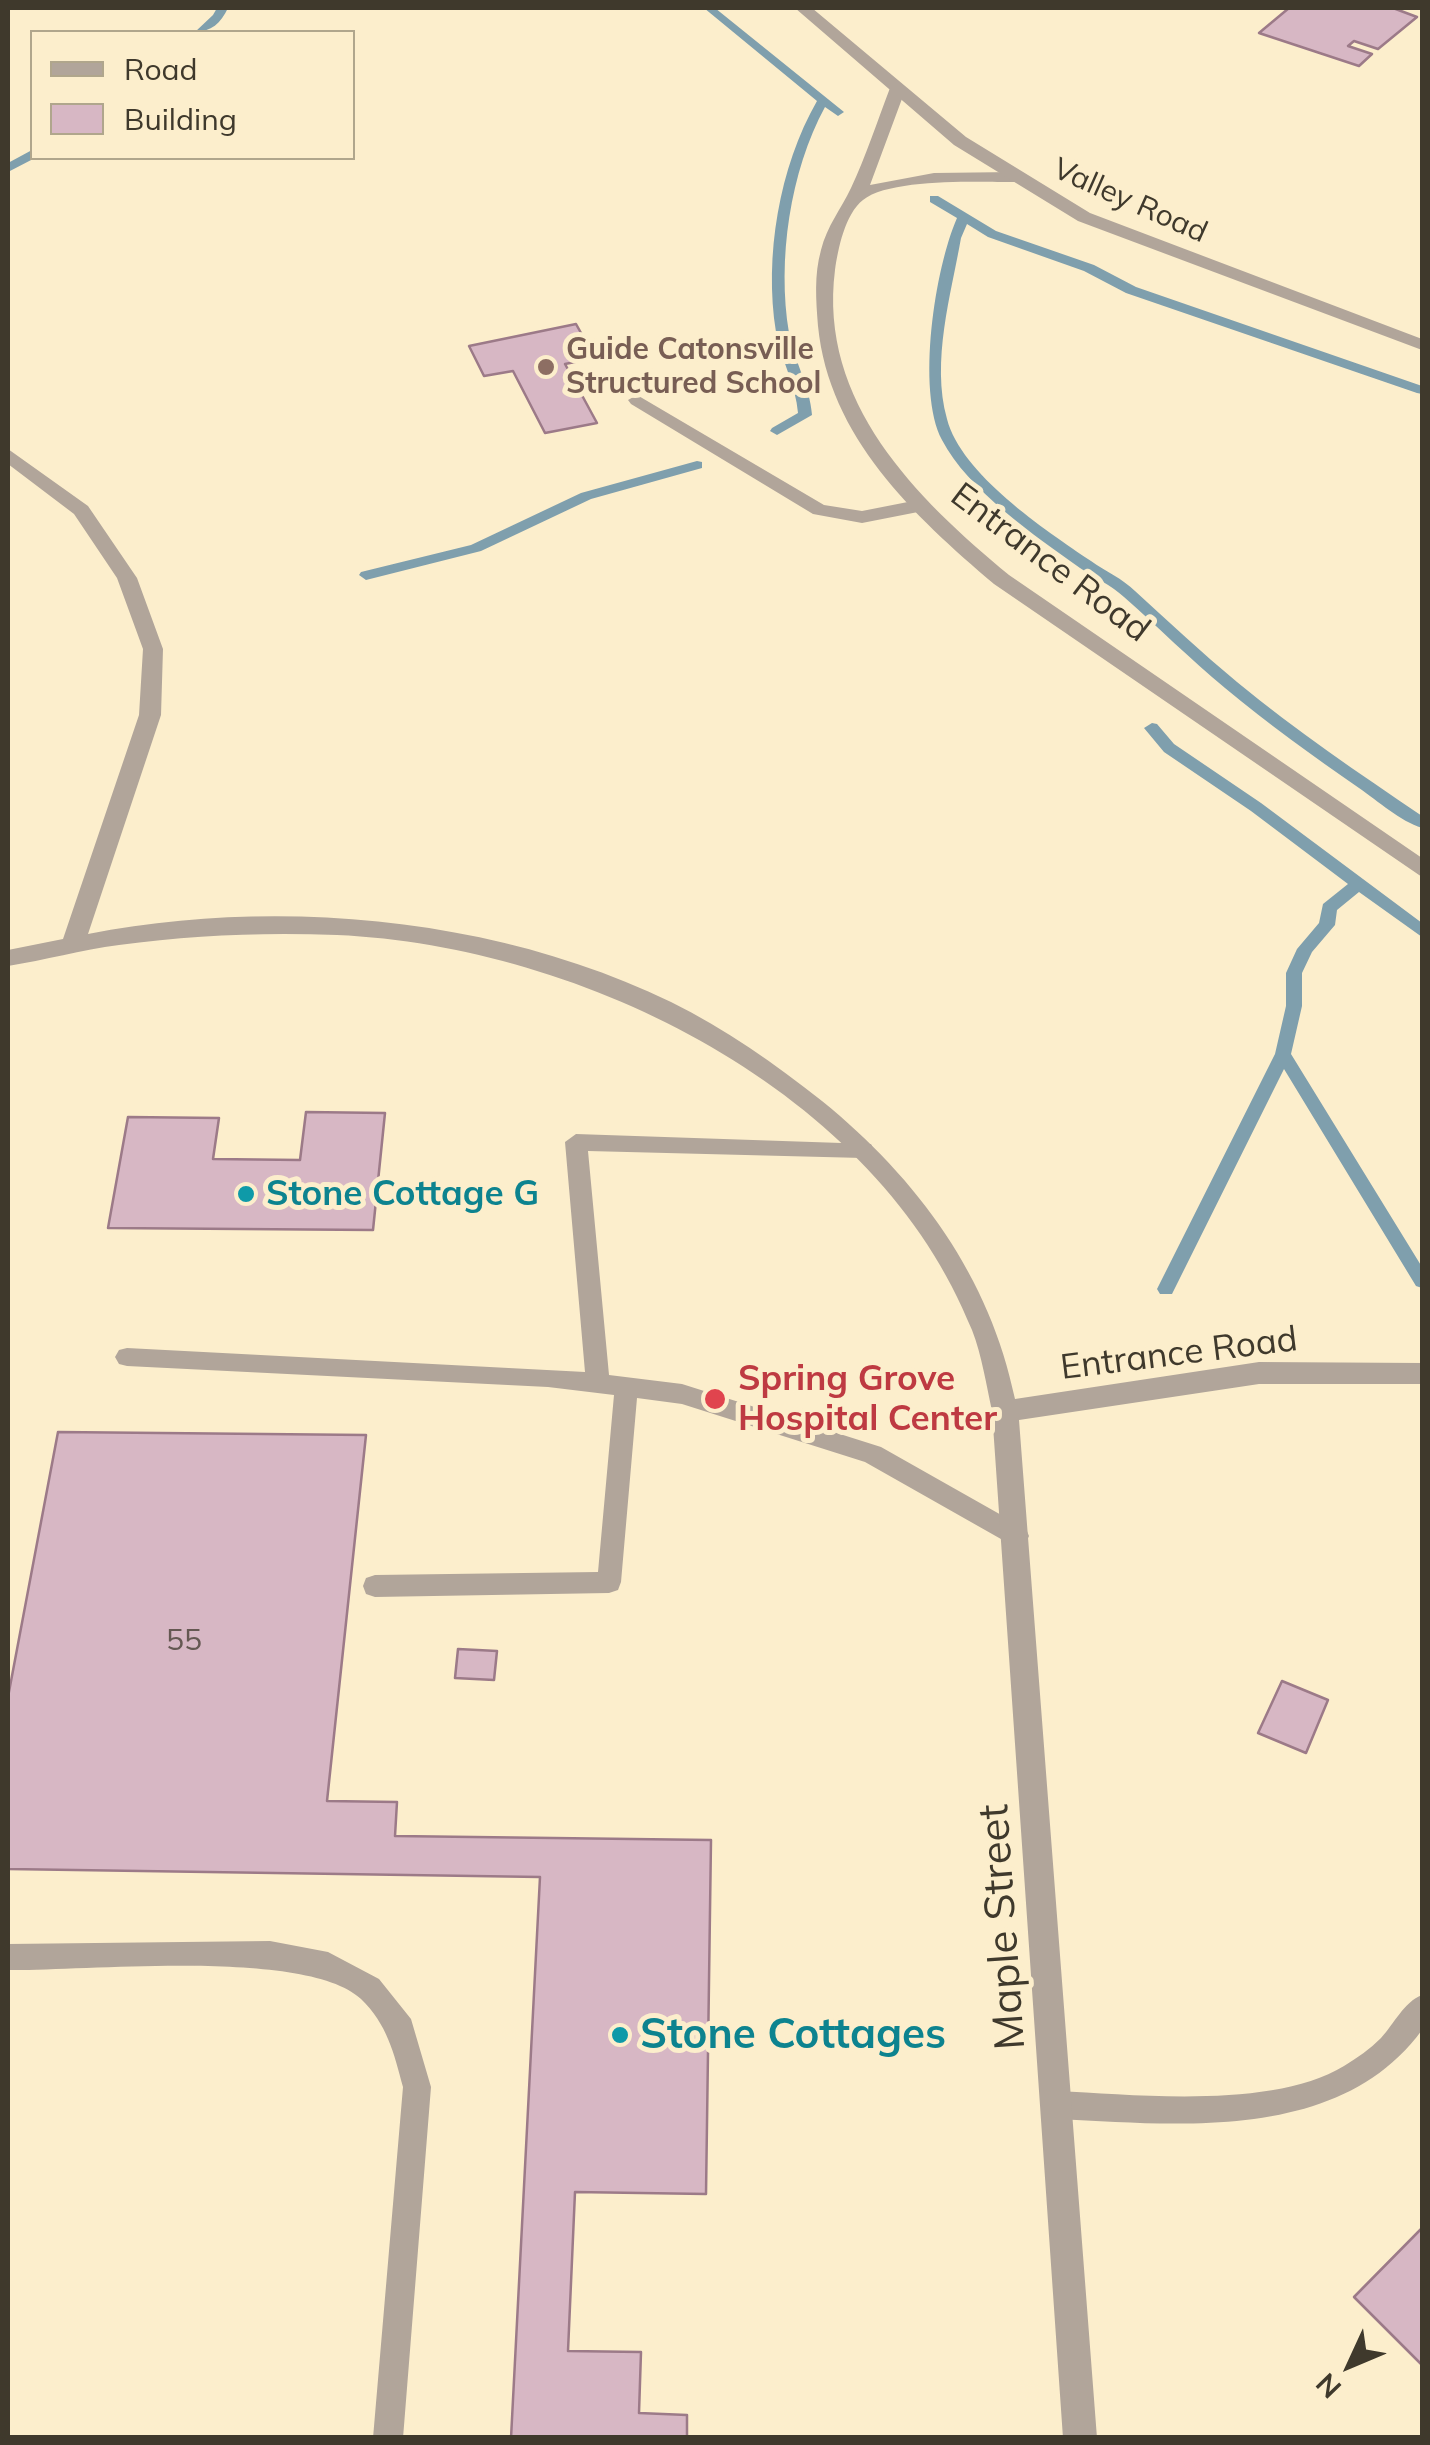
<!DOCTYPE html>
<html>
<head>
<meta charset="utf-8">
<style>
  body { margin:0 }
  #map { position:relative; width:1430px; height:2445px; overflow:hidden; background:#fceecc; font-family:Mulish,sans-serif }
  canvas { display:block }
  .frame { position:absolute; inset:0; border:10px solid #3f392c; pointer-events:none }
  .legend { position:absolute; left:30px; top:30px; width:325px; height:130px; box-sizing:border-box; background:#fceecc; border:2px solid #b0a68c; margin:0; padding:12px 18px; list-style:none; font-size:30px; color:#3f392c }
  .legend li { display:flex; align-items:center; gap:20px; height:50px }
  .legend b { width:50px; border:2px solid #b0a68c }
  .north { position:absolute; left:1300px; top:2315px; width:100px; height:100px; -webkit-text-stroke:8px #fceecc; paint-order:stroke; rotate:226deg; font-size:28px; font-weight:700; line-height:40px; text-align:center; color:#3f392c }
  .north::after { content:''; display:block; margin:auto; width:35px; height:45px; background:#3f392c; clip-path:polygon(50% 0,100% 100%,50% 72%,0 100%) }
</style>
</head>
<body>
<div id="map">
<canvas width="1430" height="2445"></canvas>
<div class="frame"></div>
<ul class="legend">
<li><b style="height:12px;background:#b1a59a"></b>Road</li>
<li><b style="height:28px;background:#d7b7c4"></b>Building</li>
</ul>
<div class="north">N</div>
</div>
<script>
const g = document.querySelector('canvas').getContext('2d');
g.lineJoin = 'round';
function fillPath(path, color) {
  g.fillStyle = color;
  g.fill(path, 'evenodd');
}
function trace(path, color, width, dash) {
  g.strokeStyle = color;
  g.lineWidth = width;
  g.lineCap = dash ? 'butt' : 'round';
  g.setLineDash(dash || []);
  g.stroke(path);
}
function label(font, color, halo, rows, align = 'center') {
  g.font = font + ' Mulish,sans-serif';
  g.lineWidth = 10;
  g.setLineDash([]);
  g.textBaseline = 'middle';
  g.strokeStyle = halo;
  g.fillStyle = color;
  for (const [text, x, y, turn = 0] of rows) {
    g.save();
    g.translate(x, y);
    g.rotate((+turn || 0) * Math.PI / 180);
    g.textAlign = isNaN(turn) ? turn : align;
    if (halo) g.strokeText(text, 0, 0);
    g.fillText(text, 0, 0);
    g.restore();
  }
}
fillPath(new Path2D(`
  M217,8h11c-7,15 -17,24 -33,24l18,-17z
  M704,8h11l129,104 -6,4 -13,-9c-35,64 -48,154 -36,226 5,28 21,53 23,82l-35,20 -7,-4 2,-3 26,-15c-2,-28 -17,-53 -22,-81 -12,-75 3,-165 41,-231z
  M32,150l3,8 -27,14v-9z
  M930,196h8l58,35 98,34 42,22 286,99v8l-5,-1 -291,-100 -42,-22 -96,-34 -21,-13 -6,14c-10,57 -30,123 -14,181 14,55 98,111 144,142 14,10 32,18 44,30 34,31 67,62 102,91 59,49 122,91 185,134v12c-22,-7 -44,-27 -63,-40 -46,-32 -91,-64 -134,-100 -35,-29 -67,-61 -101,-91 -12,-11 -30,-20 -44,-29 -45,-32 -112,-78 -138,-128 -26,-50 -7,-172 15,-222l-27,-16z
  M697,461l5,1v6l-111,31 -110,52 -115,29 -7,-5 2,-3 110,-27 110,-52z
  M1152,723l5,1 17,20 87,59 161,120v14l-63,-45 -22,18 -2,15 -23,27 -10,21v33l-11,48 131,213v21l-6,-2 -132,-217 -112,225h-12l-3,-5 118,-235 11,-48v-33l11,-24 22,-26 4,-19 25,-20 -97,-73 -87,-59 -20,-24z`), '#7f9fad');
const building = new Path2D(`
  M1289,8h104l24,9 -39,32 -24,-8 -6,5 24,8 -13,12 -100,-33z
  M576,324l19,34 -30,6 32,59 -52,10 -32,-62 -29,5 -15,-30z
  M306,1112l79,1 -12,117 -265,-2 20,-111 91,1 -6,41 87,1z
  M58,1432l308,3 -39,366 70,1 -2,34 316,4 -5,354 -131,-2 -7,159 73,1 -2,61 48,2v23h-176l29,-561 -532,-8v-172z
  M458,1649l39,2 -3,29 -39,-2z
  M1282,1681l46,19 -22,53 -48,-20z
  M1422,2228v137l-68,-68z`);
fillPath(building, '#d7b7c4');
trace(building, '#9c7a88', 2.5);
fillPath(new Path2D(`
  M637,395l187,110 38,6 56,-11 9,6 -9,6 -56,11 -49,-9 -182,-110 -3,-4z
  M576,1134l295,10 3,6 -3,6 -8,2 -275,-7 21,224 73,9 199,63 145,82 3,7 -3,7 -9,3 -9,-3 -143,-81 -183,-58 -45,-6 -16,184 -3,8 -9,3 -234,4 -9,-3 -3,-8 3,-8 9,-3 223,-3 16,-177 -66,-8 -421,-21 -8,-2 -4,-7 4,-7 8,-2 458,24 -20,-230z
  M270,1941l58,11 51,27 32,40 20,68 -28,351h-30l30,-351c-9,-34 -16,-63 -42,-88 -54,-51 -275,-28 -353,-29v-26z
  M1422,1995v35c-82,112 -241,95 -364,89l-10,-4 -4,-10 4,-10 10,-4c80,4 216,18 286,-25 13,-8 26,-17 37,-28 13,-14 23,-36 41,-43z`), '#b1a59a');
fillPath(new Path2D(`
  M898,83l8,5 -36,97 64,-12 80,-1 9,5 -9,5c-35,0 -124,-4 -151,18 -18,14 -25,49 -28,70 -17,132 81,228 174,305l413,283v19l-428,-293c-81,-69 -165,-147 -176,-258 -2,-26 -4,-51 3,-76 6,-24 20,-41 30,-62 15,-32 26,-66 39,-100z
  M8,449l80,57 49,72 26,71 -2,66 -73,219c190,-37 408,-17 583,68 55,27 104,62 151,99 96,78 168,176 193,298l244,-37 163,1v21h-163l-240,36 78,1018h-34l-71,-1027c-6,-27 -10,-55 -20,-81 -94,-239 -389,-384 -635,-395 -72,-3 -146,0 -218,10 -38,5 -74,15 -111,21v-16l55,-11 76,-224 4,-66 -26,-71 -43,-64 -66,-50z`), '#b1a59a');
fillPath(new Path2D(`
  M795,8h17l154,129 124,76 332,126v11l-344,-129 -124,-76z`), '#b1a59a');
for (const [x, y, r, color] of [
  [546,367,10,"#8d6e63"],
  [246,1194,10,"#0f9aa8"],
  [715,1399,12,"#e0444e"],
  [620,2035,10,"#0f9aa8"]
]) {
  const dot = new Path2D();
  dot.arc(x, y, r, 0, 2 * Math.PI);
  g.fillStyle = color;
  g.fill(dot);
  trace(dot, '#fceecc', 4);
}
label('30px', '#3f392c', '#fceecc', [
  ["Valley Road",1130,201,24]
]);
label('bold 30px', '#785e54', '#fceecc', [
  ["Guide Catonsville",566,350],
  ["Structured School",566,384]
], 'left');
label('30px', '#655852', null, [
  ["55",184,1641]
]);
label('35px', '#3f392c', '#fceecc', [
  ["Entrance Road",1050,563,37],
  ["Entrance Road",1179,1354,-7]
]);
label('bold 35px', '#0d838f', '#fceecc', [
  ["Stone Cottage G",266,1194]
], 'left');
label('bold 35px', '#be3a42', '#fceecc', [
  ["Spring Grove",738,1379],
  ["Hospital Center",738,1419]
], 'left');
label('42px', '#3f392c', '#fceecc', [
  ["Maple Street",1003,1927,-94]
]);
label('bold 42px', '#0d838f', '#fceecc', [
  ["Stone Cottages",640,2035]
], 'left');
</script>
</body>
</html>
